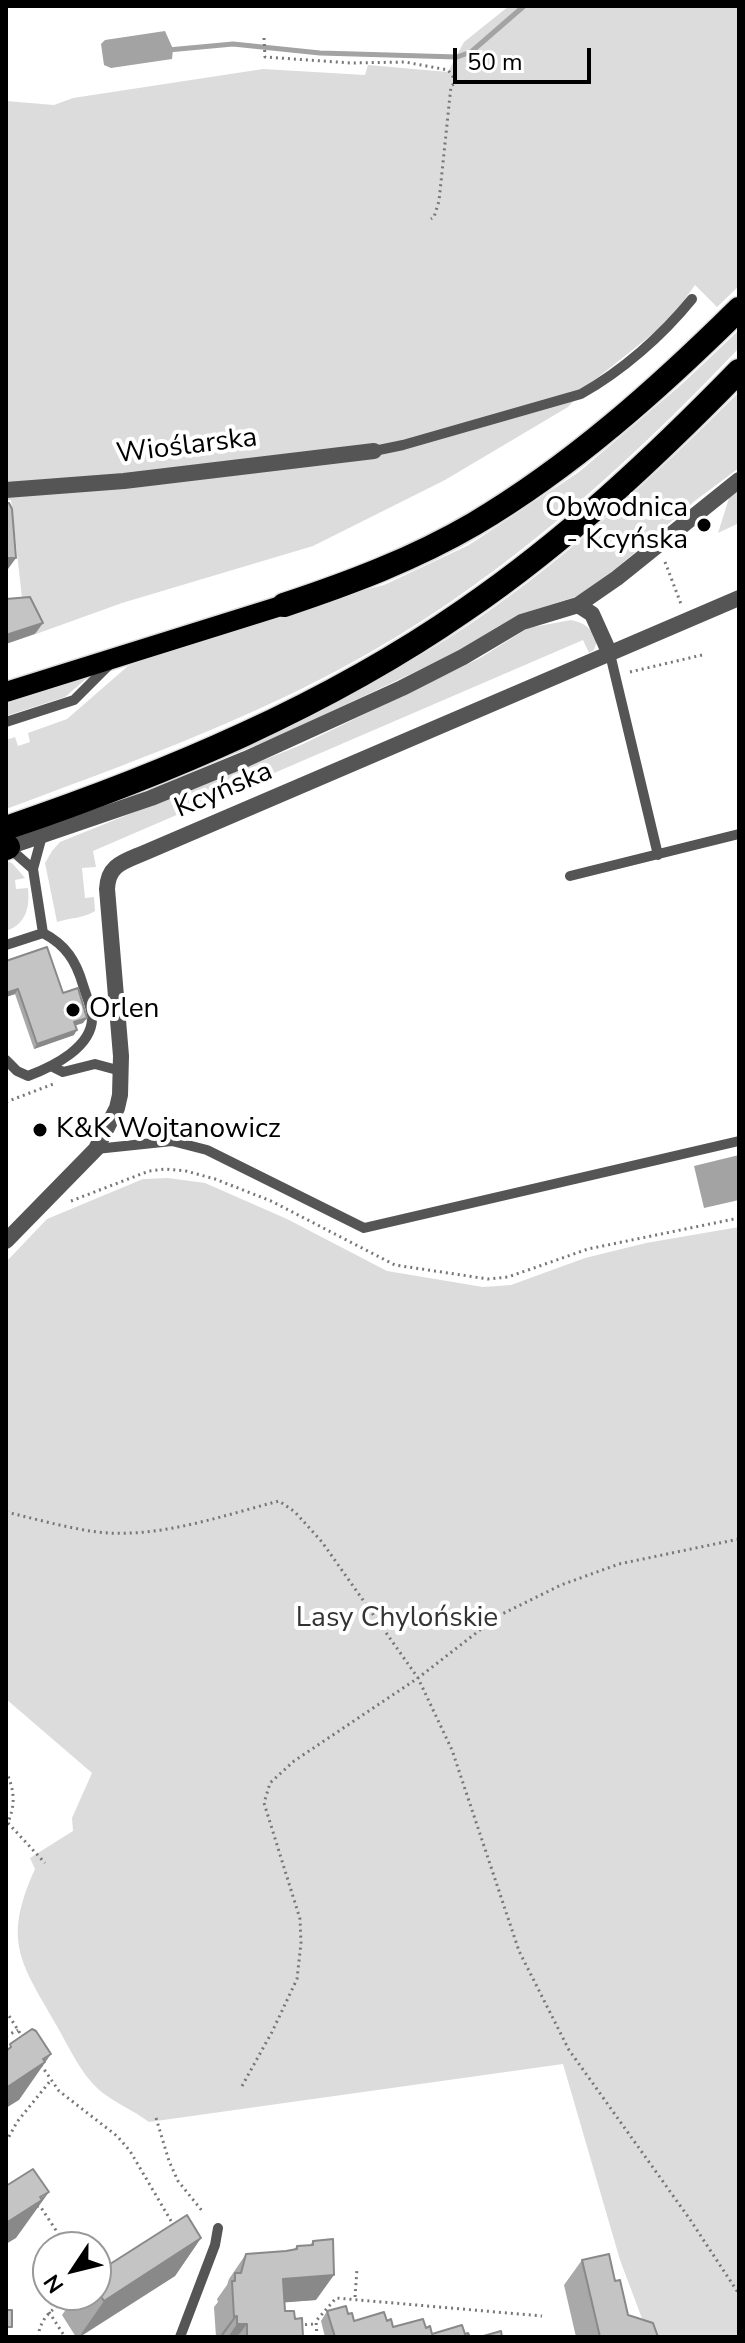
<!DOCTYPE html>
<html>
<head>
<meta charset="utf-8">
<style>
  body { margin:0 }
  #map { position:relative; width:745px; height:2343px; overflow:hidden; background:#fff; font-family:"Nunito Sans",sans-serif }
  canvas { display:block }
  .frame { position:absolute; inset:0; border:8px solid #000; pointer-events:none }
  .north { position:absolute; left:32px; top:2231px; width:80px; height:80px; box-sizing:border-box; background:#fff; border:2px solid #999; border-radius:50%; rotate:235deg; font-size:22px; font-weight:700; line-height:32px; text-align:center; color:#000 }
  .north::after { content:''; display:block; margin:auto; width:28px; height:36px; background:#000; clip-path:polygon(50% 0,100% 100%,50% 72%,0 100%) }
  .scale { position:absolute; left:453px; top:48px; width:138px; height:36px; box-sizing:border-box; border:4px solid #000; border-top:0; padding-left:10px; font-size:24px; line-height:28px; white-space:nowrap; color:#000; -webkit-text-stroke:6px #fff; paint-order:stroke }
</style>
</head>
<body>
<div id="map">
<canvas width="745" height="2343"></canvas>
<div class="frame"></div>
<div class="north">N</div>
<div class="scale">50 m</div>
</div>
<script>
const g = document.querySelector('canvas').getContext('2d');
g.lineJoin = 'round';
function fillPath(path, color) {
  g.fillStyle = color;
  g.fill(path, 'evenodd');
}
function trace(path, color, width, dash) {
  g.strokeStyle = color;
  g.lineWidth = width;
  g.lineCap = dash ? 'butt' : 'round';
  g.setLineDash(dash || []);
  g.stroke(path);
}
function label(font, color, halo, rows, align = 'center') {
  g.font = font + ' "Nunito Sans",sans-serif';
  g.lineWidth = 8;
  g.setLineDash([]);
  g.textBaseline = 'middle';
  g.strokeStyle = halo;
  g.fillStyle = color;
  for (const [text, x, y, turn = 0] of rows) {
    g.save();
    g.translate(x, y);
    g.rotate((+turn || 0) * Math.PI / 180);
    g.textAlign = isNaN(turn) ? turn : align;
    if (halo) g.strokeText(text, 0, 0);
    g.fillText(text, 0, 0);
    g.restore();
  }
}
fillPath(new Path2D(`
  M509,6h230v280l-22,21 -22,-22 -26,36 -77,61 -24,25 -123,73 -132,66 -191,57 -86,31 -13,-27 -12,-107h-5v-399l48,4 19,-7 190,-29 102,6 3,-10 80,7 16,-30z
  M739,330v18c-117,123 -248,241 -399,321 -107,57 -221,98 -334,140v-69l9,-3 3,9 12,-4 -2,-9 39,-14 61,-53 179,-62 77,-19 85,-40 110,-73 104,-89z
  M739,392v76l-43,32 -98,84 -20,12 -47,15 -76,42 -169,80 -203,83 -77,24c157,-64 326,-122 467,-218 97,-66 182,-147 266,-230z
  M739,488v35l-21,10 12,-38z
  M571,620c14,3 20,8 26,21l-3,9 -5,3 -6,-13 -490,211 3,16 -14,1 3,30 9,-1 1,14c-10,7 -26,7 -38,11l-12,-59 7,-12 8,-9 241,-97 179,-87 48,-30z
  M87,678l-22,19 -59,19v-12z
  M6,861l6,2 13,15 -10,2 1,9 12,-1c2,20 -2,36 -22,43z
  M168,1178l37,5 82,36 100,52 96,16 28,-2 74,-27 61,-15 93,-16v1110h-90l-29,-77 -57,-196 -414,58c-16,-12 -36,-20 -51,-33 -18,-17 -28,-40 -40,-61 -36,-64 -57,-85 -23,-159l-5,-11 43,-27 -1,-13 20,-45 -86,-74v-437l41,-43 96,-40z`), '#dcdcdc');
fillPath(new Path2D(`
  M165,31l8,18 -1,10 -61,9 -7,-3 -3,-21 4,-4z
  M739,1155v45l-35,8 -10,-42z`), '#a3a3a3');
trace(new Path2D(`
  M168,50l65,-6 87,9 137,4 14,-5 53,-46`), '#a3a3a3', 5);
const primary = new Path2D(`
  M6,692l278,-87`);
const highway = new Path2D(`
  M284,605c66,-22 130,-46 190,-81 98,-58 184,-135 265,-215
  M6,828c159,-54 321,-122 459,-218 101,-69 189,-152 274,-239
  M6,848l2,-1`);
trace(primary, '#dbdbdb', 23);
trace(highway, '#dbdbdb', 27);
trace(new Path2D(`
  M264,38l1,19 86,6 54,-1 43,8 9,12 -6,4 -12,115 -5,16 -3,2
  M665,562l16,42
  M630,672l72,-17
  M6,1102l50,-19
  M71,1201l78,-30 16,-2 21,2 29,8 56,22 124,64 93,14 20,-2 80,-28 151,-31
  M6,1512c30,7 61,16 91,20 61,7 124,-16 182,-31l16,11 27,30 96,136 34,72 67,201 50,99 120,168 50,76
  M6,1771c9,21 10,34 0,56
  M8,1823l37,40
  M6,2011l17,27
  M6,2036l12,-6
  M41,2065l18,26 58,45 13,15 44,75
  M242,2086l30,-54 25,-53 4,-36 -1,-24 -36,-116 6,-20 24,-22 124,-83 80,-62 63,-31 58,-21 120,-25
  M156,2118l13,43 9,20 25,31
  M6,2142l11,-20 34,-42
  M37,2206h3l27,41
  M355,2297l2,-28
  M49,2312l16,25
  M299,2325l16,-1
  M38,2337c3,-23 18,-30 36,-42
  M317,2337l-1,-16 20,-23 206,18`), '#777', 3, [2, 4]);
trace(new Path2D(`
  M374,451l29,-6 178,-51c41,-23 81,-58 111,-95
  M610,654l48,201
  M6,722l68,-22 36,-36
  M8,847l25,22
  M570,876l169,-42
  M6,945l37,-12
  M6,1060l11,11 11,5c24,-9 66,-29 64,-60 -1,-10 -6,-21 -9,-31 -7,-24 -17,-40 -40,-52l-10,-64 9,-33
  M53,1067l10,5 32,-8 26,7
  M96,1149l76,-8 35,9 157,78 375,-87
  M180,2337l35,-92 3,-17`), '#555', 10);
trace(new Path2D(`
  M6,490l118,-9 250,-30
  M578,605l14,9 18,40
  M8,847l143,-49 95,-39 156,-71 61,-31 59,-35 56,-17 39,-27 122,-98
  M6,1241l90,-92 21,-41 3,-13 1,-39 -14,-167c1,-24 16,-27 37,-36l595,-255`), '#555', 16);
trace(primary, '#000', 20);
trace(highway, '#000', 24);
fillPath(new Path2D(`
  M6,961l57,32 20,30 -8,2 -1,10 -40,14 -19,-55 -9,3z
  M201,2238l-26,38 -95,61h-4l-14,-22 14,-20h20v-22z
  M313,2241l3,59 -32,2 1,9 10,8 8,18h-87l-2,-30 4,-5 -1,-3 10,-14 2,-6 17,-25 40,-3 8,-2 3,-3 13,-1z
  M582,2260l33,21 13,34 30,22h-82l-12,-52z
  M327,2311l21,3 6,7h33l6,6 33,1 6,6h33l5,3h-145l-4,-16z`), '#a9a9a9');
fillPath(new Path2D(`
  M6,558h10l-8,11h-2z
  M43,623l-8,11 -29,10v-9z
  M18,989l-3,5 -9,3v-4z
  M87,1018l-4,5 -12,4 3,-5z
  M77,1030l-3,5 -40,14 3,-5z
  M51,2054l-32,46 -13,8v-20z
  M49,2192l-33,46 -10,6v-21z
  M201,2238l-26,38 -96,61 25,-36z
  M334,2275l-18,25 -51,4 18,-25z
  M237,2316l-15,21h-3l15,-20z
  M237,2324h10l-10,13h-9z`), '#898989');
const building = new Path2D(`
  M6,503h3l3,6 4,49h-10z
  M30,597l13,26 -37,12v-36z
  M47,947l16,46 15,-5 9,30 -13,4 3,8 -40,14 -19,-55 -12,4v-32z
  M32,2029l4,2 15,23 -8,5 2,3 -39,26v-37l5,-4 -1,-3z
  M33,2169l16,23 -9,5 2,3 -36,23v-37z
  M187,2215l14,23 -97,63 -8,-12v-16z
  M333,2239l1,36 -51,4 2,32h9l1,8 7,-1 1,19h-56v-13h-10v-8l-3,1 -2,-36h3v-8h6l5,-19 40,-3 11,-2v-3l16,-1v-4z
  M609,2254l6,27 5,-1 8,35 25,8 5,14h-58l-18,-77z
  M346,2306l2,8 4,-1 2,8 30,-9 3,9 4,-2 2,8 30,-8 3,9 4,-2 2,8 30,-9 3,9 3,-1 2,4h-135l-8,-26z
  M6,2310h6v17h-6z
  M501,2331l1,6h-22z`);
fillPath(building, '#c4c4c4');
trace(building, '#898989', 2);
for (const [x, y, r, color] of [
  [704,525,8,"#000"],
  [73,1010,8,"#000"],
  [40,1130,8,"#000"]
]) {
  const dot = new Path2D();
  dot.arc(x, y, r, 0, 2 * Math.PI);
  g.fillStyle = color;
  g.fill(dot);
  trace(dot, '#fff', 3);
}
label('28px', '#000', '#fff', [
  ["Wioślarska",187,447,-7],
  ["Kcyńska",224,791,-23]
]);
label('28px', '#000', '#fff', [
  ["Obwodnica",688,509,"right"],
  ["- Kcyńska",688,541,"right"],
  ["Orlen",89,1010],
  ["K&K Wojtanowicz",56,1130]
], 'left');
label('28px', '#333', '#fff', [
  ["Lasy Chylońskie",397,1619]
]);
</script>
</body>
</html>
